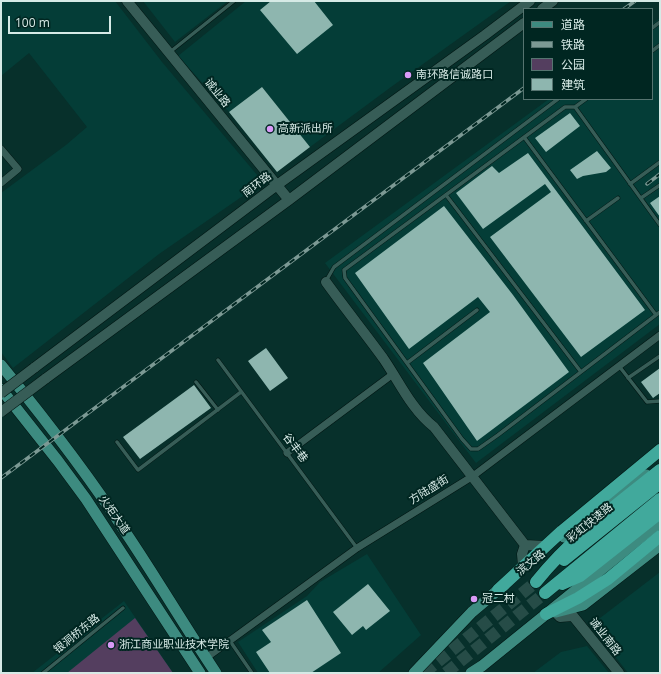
<!DOCTYPE html>
<html>
<head>
<meta charset="utf-8">
<style>
  body { margin:0 }
  #map { position:relative; width:661px; height:674px; overflow:hidden; background:#07302b; font-family:"Open Sans","Noto Sans SC",sans-serif }
  canvas { display:block }
  .frame { position:absolute; inset:0; border:2px solid #d6eae6; pointer-events:none }
  .legend { position:absolute; left:523px; top:8px; width:130px; height:92px; box-sizing:border-box; background:#002621; border:1px solid #567470; margin:0; padding:5px 7px; list-style:none; font-size:12px; color:#d6eae6 }
  .legend li { display:flex; align-items:center; gap:8px; height:20px }
  .legend b { width:20px; border:1px solid #567470 }
  .scale { position:absolute; left:8px; top:16px; width:103px; height:18px; box-sizing:border-box; border:2px solid #d6eae6; border-top:0; padding-left:5px; font-size:12px; line-height:14px; white-space:nowrap; color:#d6eae6; -webkit-text-stroke:3px #002621; paint-order:stroke }
</style>
</head>
<body>
<div id="map">
<canvas width="661" height="674"></canvas>
<div class="frame"></div>
<ul class="legend">
<li><b style="height:5px;background:#3d8b80"></b>道路</li>
<li><b style="height:5px;background:#7c9994"></b>铁路</li>
<li><b style="height:11px;background:#543e5f"></b>公园</li>
<li><b style="height:11px;background:#8eb6af"></b>建筑</li>
</ul>
<div class="scale">100 m</div>
</div>
<script>
const g = document.querySelector('canvas').getContext('2d');
g.lineJoin = 'round';
function fillPath(path, color) {
  g.fillStyle = color;
  g.fill(path, 'evenodd');
}
function trace(path, color, width, dash) {
  g.strokeStyle = color;
  g.lineWidth = width;
  g.lineCap = dash ? 'butt' : 'round';
  g.setLineDash(dash || []);
  g.stroke(path);
}
function label(font, color, halo, rows, align = 'center') {
  g.font = font + ' "Open Sans","Noto Sans SC",sans-serif';
  g.lineWidth = 4;
  g.setLineDash([]);
  g.textBaseline = 'middle';
  g.strokeStyle = halo;
  g.fillStyle = color;
  for (const [text, x, y, turn = 0] of rows) {
    g.save();
    g.translate(x, y);
    g.rotate((+turn || 0) * Math.PI / 180);
    g.textAlign = isNaN(turn) ? turn : align;
    if (halo) g.strokeText(text, 0, 0);
    g.fillText(text, 0, 0);
    g.restore();
  }
}
fillPath(new Path2D(`
  M1,1h114l47,61 101,120 -104,72 -146,114 -12,-16v-159l65,-48 21,-18 -58,-74 -28,23z
  M143,1h85l-53,41z
  M246,1h265l-120,86 -81,60 -48,-60 -33,25 -51,-56z
  M660,18v306l-184,139 -151,-200 224,-164h103v-75z
  M367,554l54,81 -43,38h-120l-20,-31 69,-46 13,-14z
  M660,572v101h-32l-37,-48z
  M124,601l49,72h-141z
  M587,646l22,27h-76l28,-21z`), '#043d37');
fillPath(new Path2D(`
  M135,618l38,55h-106z`), '#543e5f');
fillPath(new Path2D(`
  M271,1h43l19,24 -36,29 -37,-44z
  M262,87l48,60 -33,25 -48,-60z
  M570,113l10,13 -34,26 -11,-14z
  M597,151l14,17 -5,4 -23,4 -6,3 -7,-9z
  M528,153l117,157 -64,47 -91,-120 61,-45 -6,-8 -62,45 -27,-36 36,-27 7,7z
  M660,196v21l-10,-14z
  M444,206l69,89 56,77 -92,69 -54,-78 67,-51 -12,-15 -69,52 -54,-76z
  M266,348l22,30 -18,13 -22,-30z
  M660,368v25l-7,5 -12,-16z
  M194,385l17,23 -71,51 -17,-22z
  M368,584l22,27 -24,19 -3,-4 -11,9 -19,-23z
  M307,600l34,53 -30,20h-41l-14,-21 15,-10 -9,-12z`), '#8eb6af');
trace(new Path2D(`
  M424,673l112,-91
  M446,673l99,-80`), '#264c47', 12, [12, 6]);
const lane = new Path2D(`
  M652,28l8,-6
  M652,51l8,-6
  M170,52l64,-51
  M575,107l11,-8
  M524,137l132,178
  M630,184l30,-22
  M446,195l135,177
  M641,198l19,-13
  M586,221l32,-23
  M660,225l-85,-118h-10l-221,163 1,8 117,161 9,10h7l20,-14 162,-123
  M326,281l8,-14 224,-168
  M218,360l139,188
  M407,363l70,-53
  M619,366l28,36 13,-1
  M628,378l32,-22
  M196,382l22,28
  M117,442l21,28 103,-78
  M230,641l22,32
  M43,673l80,-65`);
const street = new Path2D(`
  M1,149l17,20 -17,14
  M287,453l106,-79
  M206,658l151,-110 116,-72 187,-141`);
const secondary = new Path2D(`
  M127,1l162,199
  M542,9l11,-8
  M326,282c18,25 38,50 57,76 16,23 28,51 51,69l91,118 20,1
  M34,368l243,-183 208,-150 45,-34
  M45,379l244,-179 235,-177
  M523,566l-1,-12 3,-9
  M555,612l5,5 13,-1
  M573,616l46,57`);
const primary = new Path2D(`
  M1,365c44,54 87,109 125,168 31,46 59,94 90,140
  M1,389l57,72 28,38 114,174
  M564,537l53,-43 29,-19
  M556,612l27,-7 77,-60
  M414,673l58,-61 32,-27
  M471,673l11,-7 178,-144`);
const highway = new Path2D(`
  M564,560l96,-77
  M536,582c35,-44 80,-77 124,-112
  M562,584l18,-8 80,-63
  M498,590l64,-59 98,-81
  M545,593l115,-94
  M546,614l32,-16 30,-19 52,-43`);
trace(lane, '#001613', 4.5);
trace(street, '#001613', 8);
trace(secondary, '#001613', 11);
trace(primary, '#001613', 12);
trace(highway, '#001613', 13);
trace(lane, '#375d57', 3.5);
trace(street, '#375d57', 7);
trace(secondary, '#375d57', 10);
trace(primary, '#3d8b80', 11);
trace(highway, '#41a99c', 12);
const rail = new Path2D(`
  M624,9l11,-8
  M647,184l13,-10
  M1,478l523,-390`);
trace(rail, '#7c9994', 3.5);
trace(rail, '#002621', 2, [6]);
const secondaryBridge = new Path2D(`
  M1,393l33,-25
  M1,412l44,-33`);
trace(secondaryBridge, '#001613', 11, []);
trace(secondaryBridge, '#375d57', 10);
for (const [x, y, r, color] of [
  [408,75,4,"#d99af7"],
  [270,129,4,"#d99af7"],
  [474,599,4,"#d99af7"],
  [111,645,4,"#d99af7"]
]) {
  const dot = new Path2D();
  dot.arc(x, y, r, 0, 2 * Math.PI);
  g.fillStyle = color;
  g.fill(dot);
  trace(dot, '#002621', 1.5);
}
label('11px', '#d6eae6', '#002621', [
  ["南环路信诚路口",416,75],
  ["高新派出所",278,129],
  ["冠二村",482,599],
  ["浙江商业职业技术学院",119,645]
], 'left');
label('11px', '#d6eae6', '#002621', [
  ["诚业路",217,93,51],
  ["南环路",257,185,-37],
  ["谷丰巷",295,448,53],
  ["方陆盛街",429,490,-32],
  ["火炬大道",114,515,55],
  ["彩虹快速路",590,523,-39],
  ["滨文路",531,563,-39],
  ["银洞桥东路",77,634,-39],
  ["诚业南路",605,637,52]
]);
</script>
</body>
</html>
